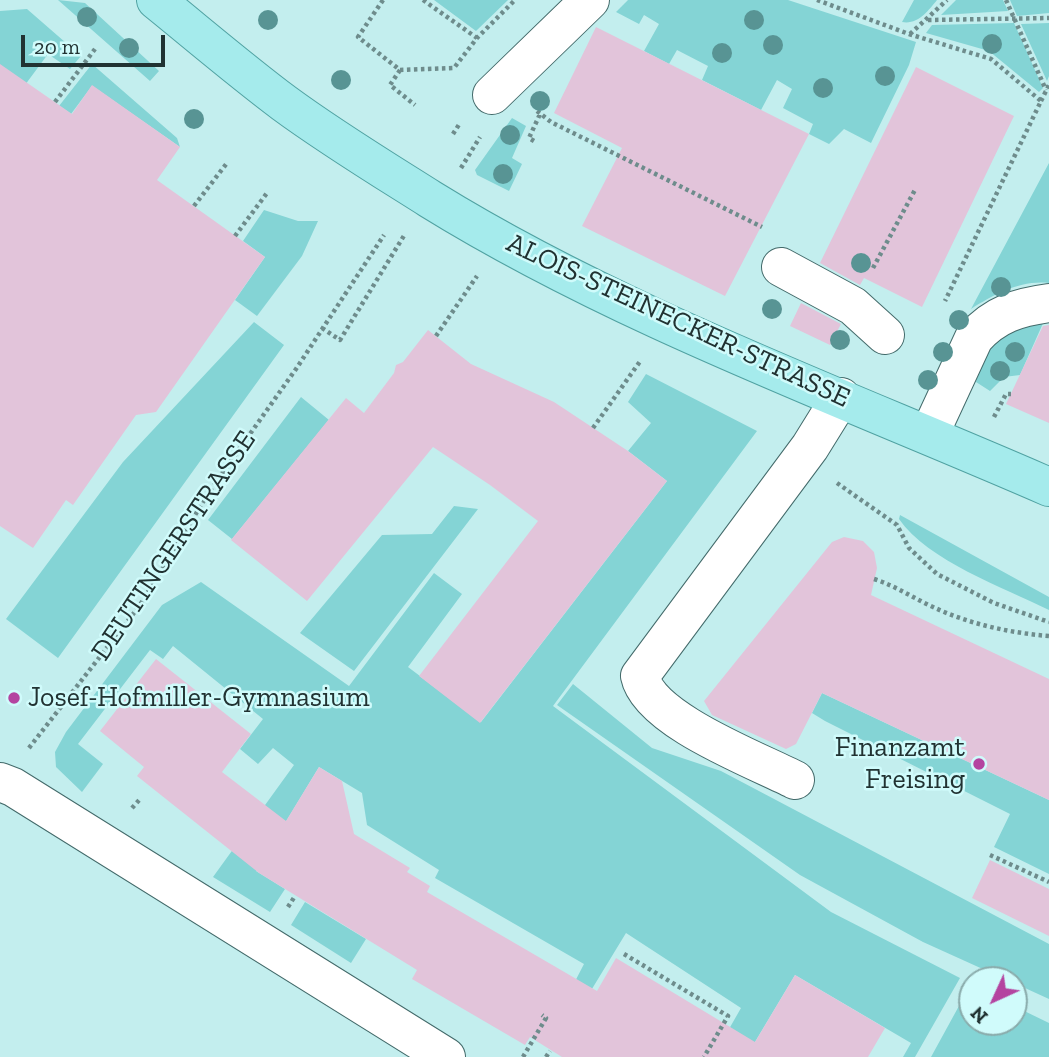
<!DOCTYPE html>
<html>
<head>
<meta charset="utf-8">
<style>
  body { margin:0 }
  #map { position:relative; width:1049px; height:1057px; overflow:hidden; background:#c3eeee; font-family:"Zilla Slab",serif }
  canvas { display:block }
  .north { position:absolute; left:958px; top:966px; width:70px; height:70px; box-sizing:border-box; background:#d0fbfb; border:2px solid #8aabab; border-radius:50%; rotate:225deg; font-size:19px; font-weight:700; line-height:28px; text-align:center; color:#213232 }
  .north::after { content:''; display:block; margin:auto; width:24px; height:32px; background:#b444a0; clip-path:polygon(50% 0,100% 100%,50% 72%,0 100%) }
  .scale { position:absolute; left:21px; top:35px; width:144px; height:32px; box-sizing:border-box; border:4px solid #213232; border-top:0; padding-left:9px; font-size:21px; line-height:24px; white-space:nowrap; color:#213232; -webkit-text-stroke:5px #d0fbfb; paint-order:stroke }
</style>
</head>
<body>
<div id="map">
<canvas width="1049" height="1057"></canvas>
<div class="north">N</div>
<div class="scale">20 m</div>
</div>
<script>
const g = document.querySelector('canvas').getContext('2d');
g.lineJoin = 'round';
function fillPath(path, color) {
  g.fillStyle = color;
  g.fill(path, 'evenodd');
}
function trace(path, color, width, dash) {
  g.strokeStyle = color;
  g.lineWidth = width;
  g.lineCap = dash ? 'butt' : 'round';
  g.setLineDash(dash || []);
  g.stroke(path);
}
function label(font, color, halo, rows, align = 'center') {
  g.font = font + ' "Zilla Slab",serif';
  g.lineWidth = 5;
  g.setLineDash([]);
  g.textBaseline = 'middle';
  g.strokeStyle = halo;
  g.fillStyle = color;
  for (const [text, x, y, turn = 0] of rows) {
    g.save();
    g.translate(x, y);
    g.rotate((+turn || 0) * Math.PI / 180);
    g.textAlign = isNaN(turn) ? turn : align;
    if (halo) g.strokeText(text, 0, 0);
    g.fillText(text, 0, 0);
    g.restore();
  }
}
fillPath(new Path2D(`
  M58,0l27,3 74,68 -9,10z
  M434,0h74l-32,31z
  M628,0h160l128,42 -7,23 -38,78 -27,-14 -15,15 -20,-10 4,-10 -30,-16 9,-19 -15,-9 -16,30 -59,-30 6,-14 -31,-16 -8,14 -25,-13 15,-27 -15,-9 -5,9 -23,-12z
  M914,0h23c-9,11 -19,25 -35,22z
  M956,0h47l5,11 -67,4z
  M1010,0h39v13l-32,3z
  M27,9l54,47 -11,13 -22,-15 -23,31 -25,-19v-55z
  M1014,23l29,65 -4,4 -50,-41 -63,-18 6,-8z
  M1049,23v53l-2,5 -26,-57z
  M92,64l85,74 3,9 -88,-61 -21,28 -12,-8z
  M512,118l14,8 -14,32 10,6 -13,27 -32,-16 -2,-5z
  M1049,163v120c-29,-3 -54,11 -78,26z
  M264,210l34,11h20l-16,35 -45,60 -22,-16 30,-43 -22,-16z
  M1044,321l-24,54 -16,2 -14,14 -14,-9c13,-45 25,-47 68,-61z
  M254,322l30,23 -226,313 -52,-39 117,-157z
  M646,374l111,57 -204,275 278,206 129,66 -45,79h-12l8,-14 -116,-68 -49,82h-33l28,-49 -115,-75 -42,69 -15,-9 15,-29 -149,-86 4,-8 -72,-45 -5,-32 -43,-26 -63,104 29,18 -15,23 -57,-35 81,-112 -21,-17 -15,16 -18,-15 23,-30 -90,-73 -10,13 -13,-9 -72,94 25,20 -21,28 -26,-25 -1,-15 11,-20 96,-127 39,-23 148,104 85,-113 28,21 -54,73 73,55 186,-241 -39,-30 23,-28 -23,-21z
  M301,397l28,23 -97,119 -24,-19z
  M454,506l24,3 -124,162 -54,-38 82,-98 50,-1z
  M900,515l149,82v13c-46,-23 -121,-49 -150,-91z
  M573,684l79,64 69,23 328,173v55l-35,-16v-3h-7l-84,-38 -123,-67 -243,-170z
  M822,693l227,107v74l-55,-27 16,-33 -185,-93 -13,-8z
  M305,902l61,37 -15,24 -60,-38z
  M971,984l1,38h42v-16l35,17v34h-118z`), '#84d4d5');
fillPath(new Path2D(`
  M596,27l213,107 -84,162 -143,-70 40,-78 -68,-35z
  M0,64l72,50 20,-29 88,62 -23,33 108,77 -109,155 -20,3 -63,90 -7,-5 -33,48 -33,-22z
  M916,67l98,49 -92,191 -58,-29 -4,7 -40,-22z
  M801,303l40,21 -11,21 -40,-19z
  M1049,325v98l-43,-19 37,-78z
  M428,330l43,34 83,38 74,49 39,30 -187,242 -61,-47 119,-155 -48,-36 -57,-38 -126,154 -76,-61 115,-142 18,15 30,-40 2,-8 7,-3z
  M844,537l19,4 11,11 3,16 -6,27 178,84v121l-227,-107 -26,51 -10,5 -74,-34 -8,-14 128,-159z
  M156,659l95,75 -29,38 64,49 33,-54 23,14 12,53 56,34 -3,4 23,14 -3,6 170,99 19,-33 139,84 40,-67 90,53 -17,29h-306l-32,-20 -5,8 -113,-66 5,-9 -158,-97 -122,-97 7,-9 -44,-36z
  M990,860l59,29v47l-77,-38z`), '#e2c4da');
const minor = new Path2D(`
  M492,95l98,-95
  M781,267l72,39 32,29
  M929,435l45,-97c21,-24 45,-31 75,-35
  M795,780c-39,-20 -146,-60 -155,-104l170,-229 31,-50
  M0,782l13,5 433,270`);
const major = new Path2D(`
  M156,0c42,34 84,70 128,103 46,34 97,65 146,96 189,117 415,199 619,288`);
trace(minor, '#436a6a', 40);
trace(major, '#50a2a2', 40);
trace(new Path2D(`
  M383,0l-25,37 42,33 54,-2 23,-30 38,-38
  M423,0l54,38
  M817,0l92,34 82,25 50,42 -96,200
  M1006,0l40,90
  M928,20l121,-2
  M910,34l37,-34
  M400,70l-10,15 25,20
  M1041,101l8,-16
  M55,102l40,-53
  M537,111l14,11 211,105
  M453,134l7,-11
  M534,141l-5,-3 11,-24
  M461,168l19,-31
  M194,206l33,-43
  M235,236l32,-43
  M873,268l43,-80
  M322,328l18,12 65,-106
  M436,336l41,-60
  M994,417l12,-23h5
  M593,428l48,-68
  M837,483l60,42 12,23 28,26 57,29 55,19
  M874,579c22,7 39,19 59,28 36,17 77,26 116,29
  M29,748l111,-143 71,-116 85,-120 88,-134
  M132,808l9,-10
  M990,855l59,27
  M288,907l7,-11
  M624,954l104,62 -24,41
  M523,1057l23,-39 -4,-3
  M546,1057l4,-6`), '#6e8c8c', 4.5, [3.5, 3.5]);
trace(minor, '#fff', 38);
trace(major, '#a5ebec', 38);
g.fillStyle = '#589494';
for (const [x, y] of [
  [87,17],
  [268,20],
  [754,20],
  [992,44],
  [773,45],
  [129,48],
  [722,53],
  [885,76],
  [341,80],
  [823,88],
  [540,101],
  [194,119],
  [510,135],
  [503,174],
  [861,263],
  [1001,287],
  [772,309],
  [959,320],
  [840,340],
  [943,352],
  [1015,352],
  [1000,371],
  [928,380]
]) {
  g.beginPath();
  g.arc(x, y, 10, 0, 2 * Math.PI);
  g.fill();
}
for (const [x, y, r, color] of [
  [14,698,7,"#b444a0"],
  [979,764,7,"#b444a0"]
]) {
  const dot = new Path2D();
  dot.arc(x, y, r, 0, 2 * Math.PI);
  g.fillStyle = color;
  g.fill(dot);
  trace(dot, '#d0fbfb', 2.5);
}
label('28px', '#213232', '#d0fbfb', [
  ["ALOIS-STEINECKER-STRASSE",678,321,25],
  ["DEUTINGERSTRASSE",174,546,-56]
]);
label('28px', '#213232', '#d0fbfb', [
  ["Josef-Hofmiller-Gymnasium",28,698],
  ["Finanzamt",965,748,"right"],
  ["Freising",965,780,"right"]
], 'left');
</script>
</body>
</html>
